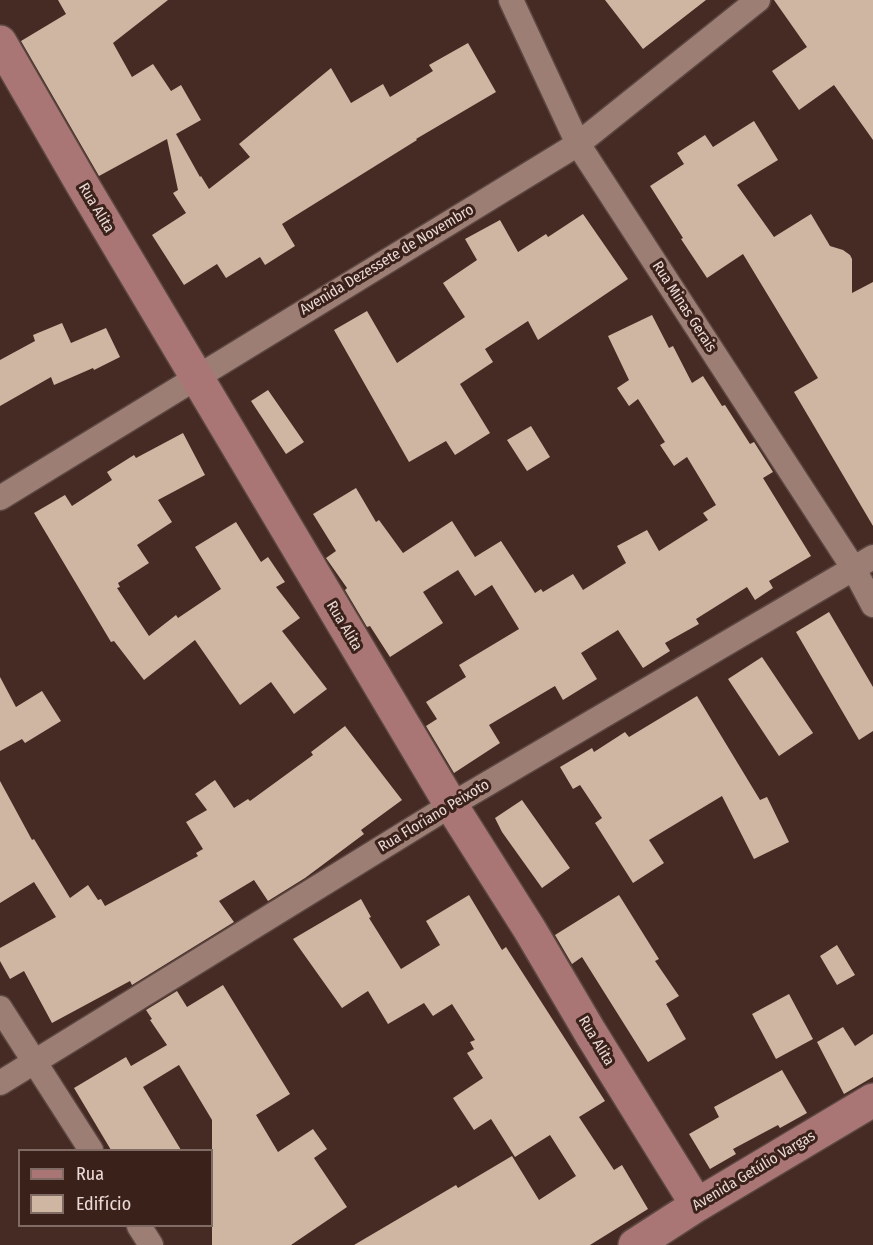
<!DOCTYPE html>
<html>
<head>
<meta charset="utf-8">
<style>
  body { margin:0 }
  #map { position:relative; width:873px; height:1245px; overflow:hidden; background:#452b24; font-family:"Fira Sans Condensed",sans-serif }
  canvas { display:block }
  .legend { position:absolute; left:18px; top:1149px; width:195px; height:78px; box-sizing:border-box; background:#3a211a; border:2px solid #816b65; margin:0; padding:8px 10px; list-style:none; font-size:18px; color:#ecdad6 }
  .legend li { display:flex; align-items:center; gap:12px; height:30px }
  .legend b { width:30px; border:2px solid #816b65 }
</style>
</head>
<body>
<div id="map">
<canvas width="873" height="1245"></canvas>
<ul class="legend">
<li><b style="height:8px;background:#a97675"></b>Rua</li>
<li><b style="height:16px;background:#cfb6a2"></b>Edifício</li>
</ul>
</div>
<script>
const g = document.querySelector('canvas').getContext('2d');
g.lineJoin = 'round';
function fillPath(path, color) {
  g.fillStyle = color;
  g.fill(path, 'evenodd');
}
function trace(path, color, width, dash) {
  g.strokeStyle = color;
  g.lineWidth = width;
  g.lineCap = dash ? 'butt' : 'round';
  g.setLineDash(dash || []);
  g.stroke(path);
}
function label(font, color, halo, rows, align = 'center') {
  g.font = font + ' "Fira Sans Condensed",sans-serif';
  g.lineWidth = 6;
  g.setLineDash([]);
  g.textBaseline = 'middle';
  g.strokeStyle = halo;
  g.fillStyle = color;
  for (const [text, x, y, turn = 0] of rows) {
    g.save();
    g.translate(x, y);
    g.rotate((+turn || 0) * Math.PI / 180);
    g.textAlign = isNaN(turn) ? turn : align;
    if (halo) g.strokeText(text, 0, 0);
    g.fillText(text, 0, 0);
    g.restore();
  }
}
fillPath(new Path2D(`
  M58,0h110l-55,43 19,34 21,-13 18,27 10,-6 20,35 -25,14 24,43 1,-1 8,13 41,-32 -11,-13 92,-76 20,35 32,-19 7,13 43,-26 -4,-6 39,-22 28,49 -80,47 1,1 -135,84 13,22 -30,19 -5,-8 -34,21 -9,-14 -33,21 -32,-50 34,-22 -13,-20 5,-3 -11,-51 -68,37 -78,-135 45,-27z
  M605,0h101l-63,49z
  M774,0h99v140l-39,-55 -35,25 -27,-39 35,-24z
  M754,121l24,39 -41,25 37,52 37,-23 19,32 13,4 7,5 2,4v34l21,-11v244l-79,-134 24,-14 -75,-124 -36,24 -26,-39 2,-1 -33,-52 34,-22 -7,-11 28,-18 8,12z
  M583,214l45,65 -90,61 -10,-19 -43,28 8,13 -33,22 30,49 -35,22 -9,-14 -37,21 -75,-132 33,-19 30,52 68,-46 -22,-34 34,-23 -12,-21 35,-19 18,32 28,-18 2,3z
  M652,315l17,33 4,-2 19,37 11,-7 19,30 3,-1 25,39 4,-2 19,30 -10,6 48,78 -42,25 4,7 -18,12 -8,-13 -51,32 3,5 -34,19 5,8 -27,17 -25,-38 -37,23 16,26 -34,21 -8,-14 -66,39 11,18 -46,30 -28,-47 11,-7 -11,-17 40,-25 -7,-12 60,-36 -27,-44 -17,11 -17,-26 -35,22 20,31 -53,34 -20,-31 -3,1 -22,-37 2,-2 -21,-30 10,-7 -23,-37 43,-26 20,34 3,-2 24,33 49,-32 23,36 26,-16 34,52 6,-4 2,3 30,-18 10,16 43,-27 -9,-17 30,-16 12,21 49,-31 -5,-7 13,-8 -29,-48 -13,9 -14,-21 5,-3 -27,-43 -9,7 -12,-18 12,-8 -21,-44z
  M62,323l9,20 35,-15 14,29 -26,13 -1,-2 -39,17 -3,-8 -51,29v-46l35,-19 -2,-6z
  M268,390l36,52 -18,12 -35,-53z
  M531,426l19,31 -23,14 -20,-31z
  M183,433l22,42 -47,25 14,22 -35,23 12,18 -31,20 2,4 -3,1 32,48 27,-21 2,3 43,-29 -26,-42 41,-25 25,40 7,-5 17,25 -9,5 24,31 -18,13 45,58 -33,25 -23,-32 -31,23 -45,-65 -51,40 -30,-39 -3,1 -77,-129 31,-18 7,11 40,-26 -5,-8 27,-17 2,3z
  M829,612l44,75v44l-14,9 -63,-108z
  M762,657l51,76 -34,23 -51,-77z
  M0,677l16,30 26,-16 19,30 -36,22 -3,-4 -22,12z
  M697,696l63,104 7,-3 22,45 -35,17 -32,-63 -73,44 15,23 -31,20 -38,-60 7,-5 -22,-33 -7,4 -13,-22 32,-19 2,4 31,-20 4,5z
  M345,726l57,74 -41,30 3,4 -59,44 -37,23 -14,-21 -35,21 15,21 -102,63 -2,-4 -78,42 -28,-52 -14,8 -10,-18v-13l56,-31 -22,-35 -34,21v-122l32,59 2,-1 36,59 18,-13 10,15 3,-1 4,7 93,-50 -2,-3 7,-4 -17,-27 21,-12 -12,-16 20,-14 19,28 14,-9 2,2 63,-46 -2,-3z
  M522,800l48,68 -28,20 -40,-56 -7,-14z
  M469,895l33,55 4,-3 99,154 -26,16 35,53 8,-5 26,44 -58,36h-236l102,-60 2,3 54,-32 27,44 37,-24 -26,-41 -35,22 -24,-38 -17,11 -21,-32 30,-20 -16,-25 7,-4 -4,-7 5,-2 -23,-36 -19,12 -9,-13 -36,21 -20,-33 -26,17 -49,-69 68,-40 10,18 -2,1 32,51 39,-24 -14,-24z
  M619,895l40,64 -4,2 24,35 -13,8 20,35 -38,23 -66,-105 -10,7 -17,-29z
  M837,945l18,30 -18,10 -17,-29z
  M223,985l67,109 -34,21 22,37 35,-23 14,20 -13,9 33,49 -56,38h-79v-125l-33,-55 -36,22 38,63h-70l-37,-62 52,-31 5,9 36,-21 -17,-25 2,-1 -6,-9 31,-19 10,16z
  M789,994l24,45 -37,20 -24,-45z
  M843,1027l12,19 18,-12v43l-29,17 -27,-52z
  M782,1070l25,43 -27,15 -2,-3 -45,24 3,5 -26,15 -21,-35 30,-17 -5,-10z`), '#cfb6a2');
const street = new Path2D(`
  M511,0l67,144 276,425 19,36
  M0,498l578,-354 180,-144
  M0,1008l91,142
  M0,1083l451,-278 422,-248
  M139,1226l12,19`);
const secondary = new Path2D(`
  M0,42l82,142 369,621 79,125 60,102 107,173
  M635,1245l62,-40 176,-105`);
trace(street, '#5c4741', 27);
trace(secondary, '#5c4741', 36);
trace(street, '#9c7e75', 24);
trace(secondary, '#a97675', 33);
label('15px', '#ecdad6', '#3a211a', [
  ["Rua Alita",96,208,59],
  ["Avenida Dezessete de Novembro",387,260,-31],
  ["Rua Minas Gerais",684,307,57],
  ["Rua Alita",344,626,59],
  ["Rua Floriano Peixoto",434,816,-31],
  ["Rua Alita",596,1041,59],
  ["Avenida Getúlio Vargas",754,1171,-31]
]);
</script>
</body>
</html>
